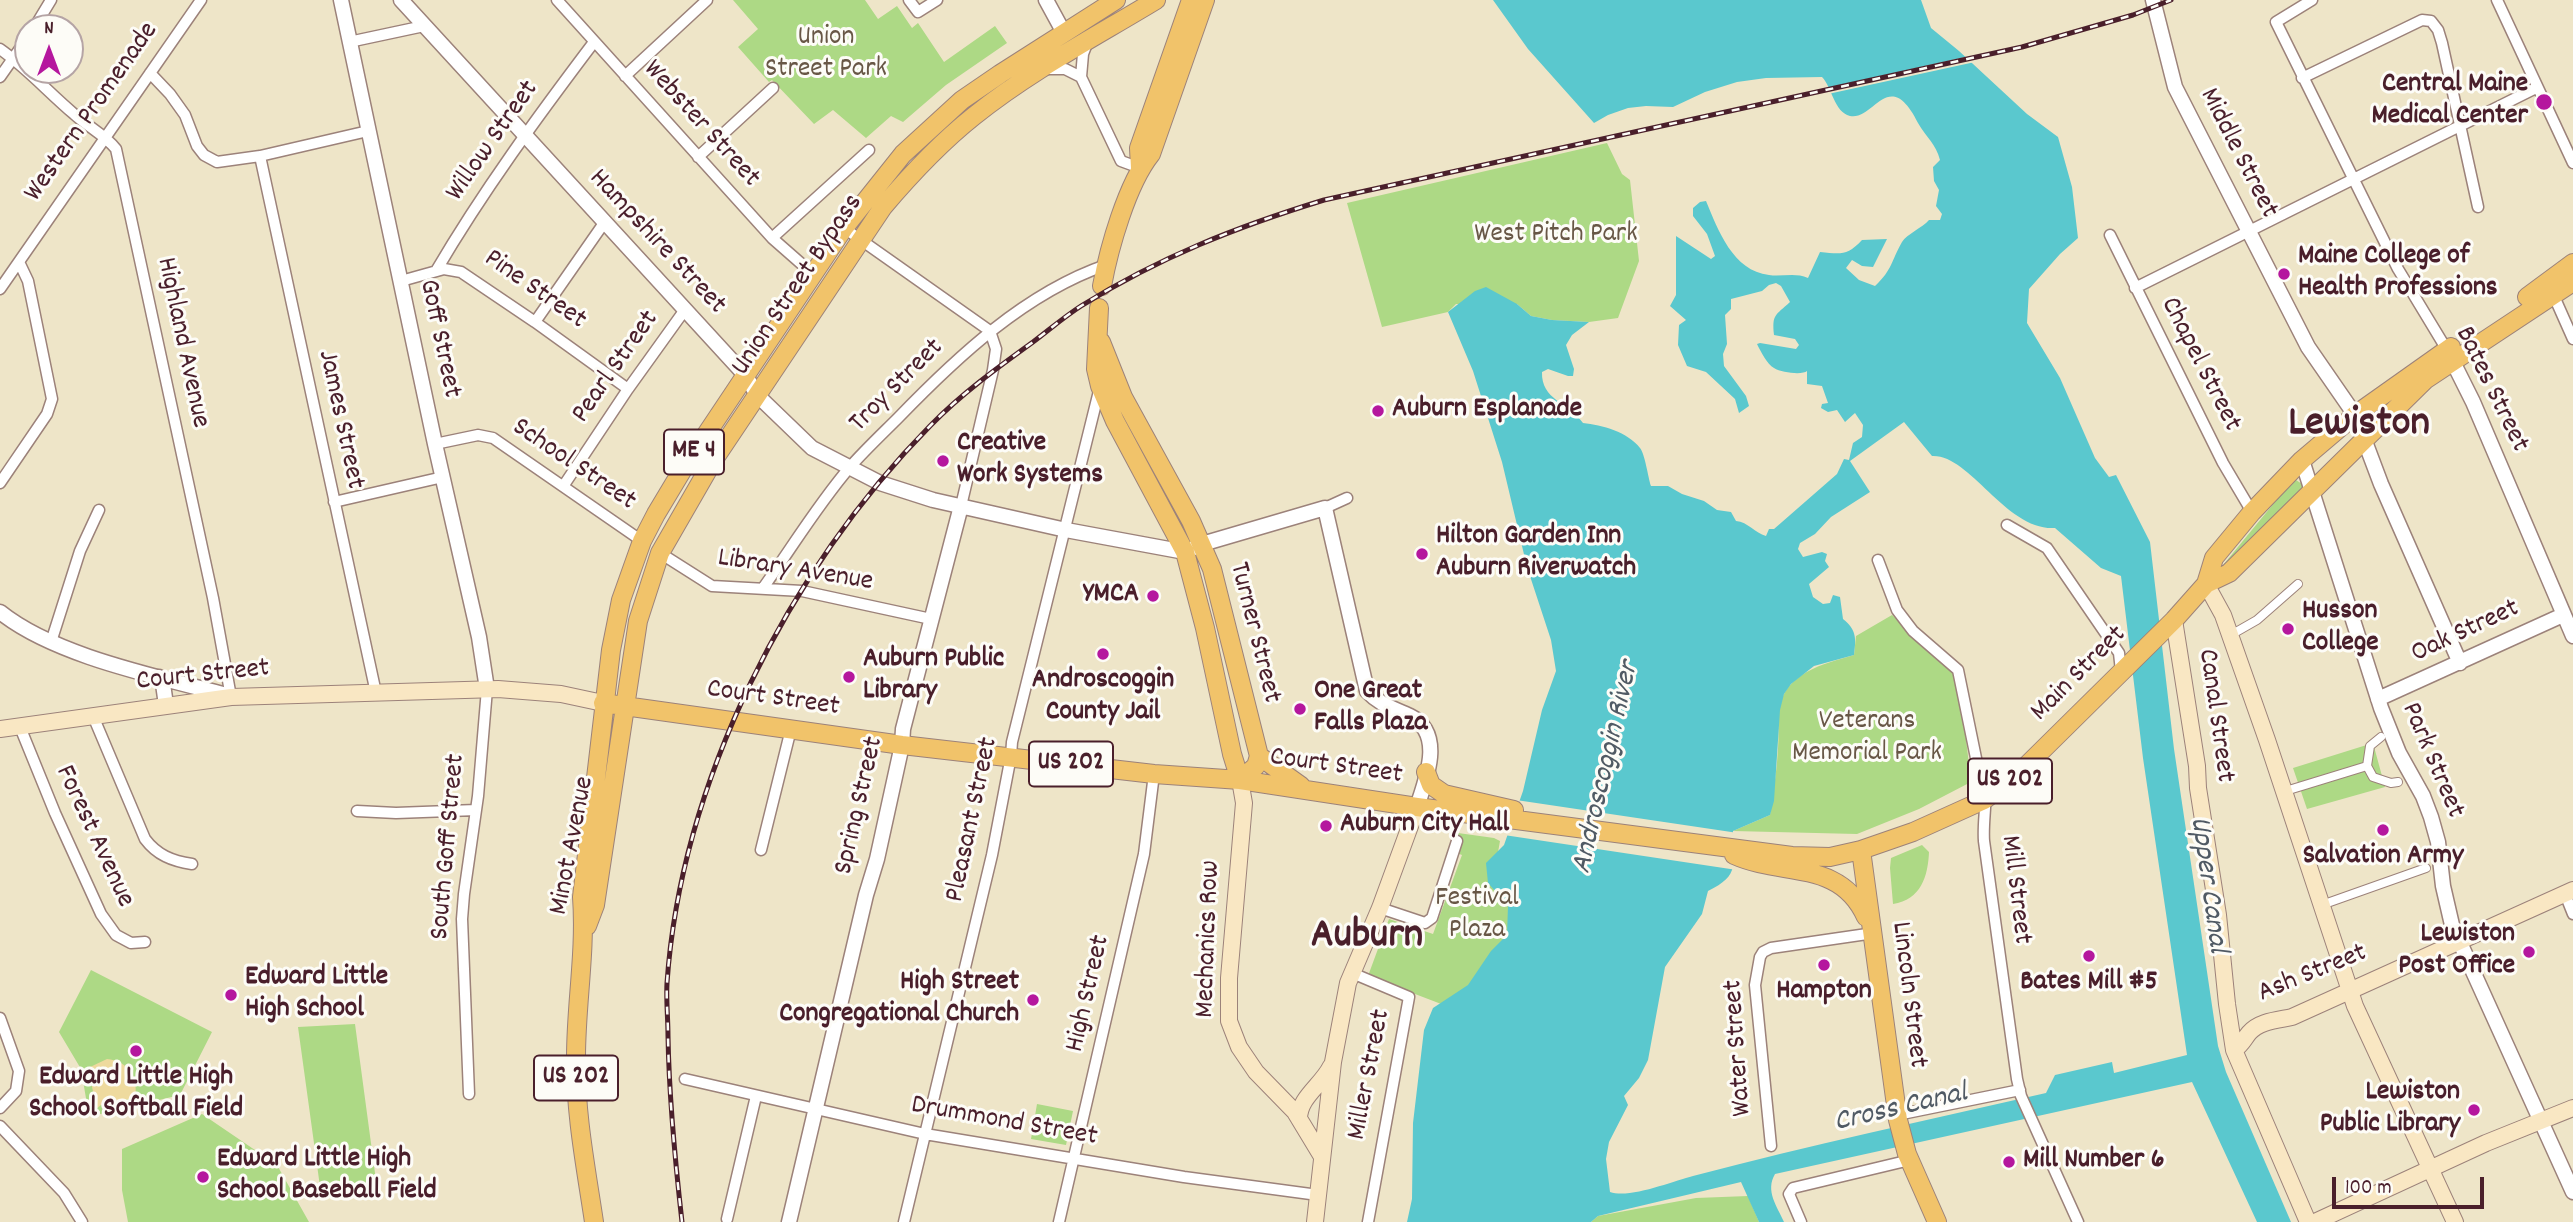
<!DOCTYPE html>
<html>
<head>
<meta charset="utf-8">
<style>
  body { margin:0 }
  #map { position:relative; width:2573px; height:1222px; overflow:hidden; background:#eee5c8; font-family:Dekko,sans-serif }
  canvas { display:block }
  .north { position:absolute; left:14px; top:14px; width:70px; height:70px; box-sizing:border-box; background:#fdfcf7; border:2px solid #b5a4a5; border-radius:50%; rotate:0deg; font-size:19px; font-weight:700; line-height:28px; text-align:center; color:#4a1f2b }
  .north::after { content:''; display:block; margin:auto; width:24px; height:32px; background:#b5179e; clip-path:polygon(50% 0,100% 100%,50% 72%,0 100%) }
  .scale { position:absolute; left:2332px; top:1177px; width:152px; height:32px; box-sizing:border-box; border:4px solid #4a1f2b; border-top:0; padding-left:9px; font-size:21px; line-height:24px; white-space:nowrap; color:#4a1f2b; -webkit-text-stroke:5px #fdfcf7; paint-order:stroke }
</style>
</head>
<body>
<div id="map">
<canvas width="2573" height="1222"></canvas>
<div class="north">N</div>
<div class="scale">100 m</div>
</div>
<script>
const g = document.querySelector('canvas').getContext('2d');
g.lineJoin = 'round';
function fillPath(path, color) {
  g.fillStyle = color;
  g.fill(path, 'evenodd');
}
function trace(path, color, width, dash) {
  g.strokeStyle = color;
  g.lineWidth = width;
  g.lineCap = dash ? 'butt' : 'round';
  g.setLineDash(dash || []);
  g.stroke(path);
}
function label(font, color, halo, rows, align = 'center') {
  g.font = font + ' Dekko,sans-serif';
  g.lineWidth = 6;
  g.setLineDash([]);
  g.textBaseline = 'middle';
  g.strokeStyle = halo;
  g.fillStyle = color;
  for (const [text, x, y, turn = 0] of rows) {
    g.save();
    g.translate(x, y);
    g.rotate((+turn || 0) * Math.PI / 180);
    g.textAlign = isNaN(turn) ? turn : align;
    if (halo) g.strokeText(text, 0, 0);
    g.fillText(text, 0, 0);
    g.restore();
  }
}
fillPath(new Path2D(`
  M733,0h132l13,19 19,-13 15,22 6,-5 26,39 51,-36 12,17 -61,42 -43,37 -12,-6 -25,22 -33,-28 -19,14 -42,-44 -3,2 -31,-35 20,-18z
  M1607,143l15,31 8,6 9,81 -21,57 -29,4 -37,-2 -21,-4 -14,-12h-61l-8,8 -66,15 -35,-124z
  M2293,480h3l6,4v5l-82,83 -1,-2z
  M1892,615l66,55 13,112 -52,27 -62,25 -124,-3 37,-16c3,-22 7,-44 8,-66 1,-13 0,-26 1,-39 5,-37 44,-46 75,-55l2,-19z
  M2373,743l12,44 -78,22 -14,-41z
  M1458,833l36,5 6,3 -3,17 22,60c-5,7 -10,18 -17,24 -9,10 -17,14 -17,29l-36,36 -81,-31 21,-57 44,15 29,-79 -11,-4z
  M1922,845l7,7c-1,24 -8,48 -36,52l-3,-36 1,-10z
  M91,970l121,62 -32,63 -84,20 -8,-5 -7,-41 -22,-37z
  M355,1024l22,164 -56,6 -23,-167z
  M1037,1104l36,7 -7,34 -35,-6z
  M202,1114l75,51 32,57h-181l-6,-32v-41z
  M1748,1196l11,26h-168l7,-6 98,-18z`), '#add985');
fillPath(new Path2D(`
  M107,1059c21,2 32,18 28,39l-34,7 -5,4 -3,-4 2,-4 -7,-33z`), '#eeda9e');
fillPath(new Path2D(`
  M1493,0h428l10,28 28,23 68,63 31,23 14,50 6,51 -18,16 -31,35 -2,34 33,55 35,80 14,19 7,-2 34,67 24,207 44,297 8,26 65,150h-34l-65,-140 -417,92c-10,17 2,32 9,48h-25l-18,-40 -143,34 -7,6h-184l5,-23 1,-76 11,-93 9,-22 35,-23 23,-34 16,-16 1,-29 -20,-23 -2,-20 18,-18 19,-54 19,-81 14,-39 -5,-31 -24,-73 -25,-105 -29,-91 -25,-59 27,-21 11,-4 31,17 14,12 21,4 37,2 -17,13 -6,10 8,24 -1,7h-5l-20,-7 -6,3c-1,28 26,30 41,51 19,2 45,9 57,25 5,6 8,29 11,38h17l14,8 22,7 13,9 14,2 5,9c12,1 19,12 30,15l3,-7h5l63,-55 7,-15 5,1 4,-17 9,-6 1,-12 -8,-12 -10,9 -8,-12 -9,2 -7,-4 1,-4 6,-1 -6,-17 -15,-2v-13c-4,4 -25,2 -33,-3 -7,-4 -13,-16 -17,-24l3,-1 36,6 3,-4 -4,-6 -21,-4c-2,-21 1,-19 16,-33l-9,-16 -5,-3 -7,2 -7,6 -31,8v10l-6,6 2,29 -4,10 1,12 22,30 3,10 -10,7 -4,-14 -29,-27 -19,-6 -9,-21 1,-20 7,-5 -16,-14 6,-11v-59l35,23 4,-3 -8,-22 -14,-18v-8l7,-6 6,-1c12,29 27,70 63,74 13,2 26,-3 39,3l12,-26c21,2 27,4 42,-12l25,-1 -14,28 -11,-1 -10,-6 -6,8 13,12 16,6c18,-17 16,-25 27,-44 5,-8 20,-14 27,-22h11l2,-6 -6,-8 3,-16 -5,-9 -1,-14 7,-7c-4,-16 -14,-23 -22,-37 -29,-58 -44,-2 -68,-7 -16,-4 -18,-29 -28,-39l-56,1 -29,4 -32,10 -32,15 -27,-1 -18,2 -20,7 -14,8 -66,-74zM1904,422l28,34c38,-2 74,75 123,72l46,40 20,8 22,182 44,297 -73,18 -2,-11 -57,13 -9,18c-118,27 -236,52 -353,83 -20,5 -63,23 -83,16l-4,-33 3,-17 19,-37 -4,-9 15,-18 9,-18 17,-93 37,-53 6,-23c33,-16 25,-27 25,-60l37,-16 4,-14 6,-91 4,-16 7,-10 23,-18 40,-11c2,-16 3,-25 -11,-36l-3,-22 -7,-2 -3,8 -7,1 -10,-7 -4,-13 20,-17 -4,-6 2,-7 -5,-2 -19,5 -5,-8 2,-6 15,-9 16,-17 39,-25 -20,-31z`), '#5ac8ce');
fillPath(new Path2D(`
  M1970,56l5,6 -147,32 -2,-6z
  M1516,800l222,33 -1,37 -233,-35z`), '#eee5c8');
const pedestrian = new Path2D(`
  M2229,636l28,-16 41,-36
  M2381,737l-11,9 -3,20 6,11 18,6 7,-1
  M2292,789l75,-23
  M2330,902l96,-34`);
const minor = new Path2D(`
  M557,0l215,238 41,36
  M909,0l9,12 19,-12
  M2312,0l-36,22 122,247 49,81
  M2497,0l76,163
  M34,28l17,-28
  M1088,41l-5,13 -2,23 40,84 19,7
  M349,42l75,-16
  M0,49c27,19 49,44 74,65 13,12 31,21 42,35l97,449 18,99
  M1044,69h21l16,8
  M150,73l20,21 15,21 12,31 7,9 13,7 43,-6 108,-25
  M625,76l82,-76
  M0,77l28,-40
  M2302,78l120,-58 9,1 7,9 4,13 36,164
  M260,156l116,537
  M698,157l75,-69
  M844,228l146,103 6,18 -3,21 -32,136
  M2110,235l113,228 29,49
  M772,238l97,-88
  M436,271c47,-80 102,-155 158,-229
  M401,281l43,-12 17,3 74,50 93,67
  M2135,288l401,-200
  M0,289l201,-289
  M2553,294l20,45
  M535,322l69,-99
  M435,444l43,-9 15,3 149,103
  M0,483l47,-69 5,-15 -24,-118 -9,-19
  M564,485l64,-96 56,-78
  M334,502l109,-25
  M1325,508l22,-10
  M2007,525l40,23 72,105 2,18
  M660,553l52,33 90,5 129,28
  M1878,560l19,50 16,21 45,39 19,93c15,24 5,51 7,78l33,238 4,17 57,126
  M763,588c28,-39 55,-84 87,-121 15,-17 32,-33 48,-49 59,-61 127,-125 208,-153
  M51,642l29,-91 19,-41
  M93,716l52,123c12,16 27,22 47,25
  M20,727l35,86 46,101 15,21 15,8 14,-1
  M357,811l39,2 80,-3
  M761,850l30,-121
  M2565,894l8,20
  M1380,908l45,15 7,-5 25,-77
  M1352,973l57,24 -41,225
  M0,1018l19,53 -3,20 -16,17
  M685,1079l240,55 259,43 134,18
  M469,1094l-7,-175 2,-25 14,-98 9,-107
  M1897,1115l123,-25
  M0,1126l64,67 18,29
  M1771,1146l-16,-161 5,-28 3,-5 8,-4 103,-15
  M727,1219l29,-123
  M904,1222l88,-367 19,-99 1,-14 88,-355
  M1059,1222l85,-368 10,-80
  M1801,1222l-12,-28 4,-6 117,-28`);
const tertiary = new Path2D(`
  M341,0l94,444 44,193 8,52
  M401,0l345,376 11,19 55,53 68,35 53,17 133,30 119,22 17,-8 123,-36 42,183c13,14 26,17 43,25 35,17 16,63 7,91
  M1046,0l18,33
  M2153,0l22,87 133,260 47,68 26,69 79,179
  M2448,352l25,50 100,234
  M2302,460l79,248 18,45 24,43 8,21 7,25 5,44 9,39 121,267
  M0,612c56,45 160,65 230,84
  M159,677l4,7 3,21
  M2378,699l185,-84
  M789,1222l77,-327 11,-36 25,-114 1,-16 58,-223`);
const secondary = new Path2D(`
  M2206,584l17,31 44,125 88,266 100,216
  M2174,620l23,146 1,22 20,127 9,89 7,46 74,172
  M0,729l231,-32 267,-8 63,5 42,9
  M1240,780l4,23 -15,175v43l10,26 17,25 39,40 26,43
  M2234,1050c8,-5 10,-11 15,-17 10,-12 29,-13 43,-16l281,-127
  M1299,1119c0,-22 23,-34 32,-53
  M1315,1222l18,-160 15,-79 32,-75 37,-101
  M2315,1222l171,-79 87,-35`);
const trunk = new Path2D(`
  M1140,168l-1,-20 52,-148
  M1102,286c7,-38 25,-102 49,-132l54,-154
  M2527,297l46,-34
  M1099,308l-3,61 4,17 15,35 70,131 20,76 27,126 8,26
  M1101,342l22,55 68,124 21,48 47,187 -3,10 -16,14
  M2206,584l8,-26 38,-46 50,-52 53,-45 96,-68
  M603,703l299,42 252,29 86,6 177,27 375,49 38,1 31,-7 52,-18 71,-32 33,-25 157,-155 32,-36 23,-11 196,-193 148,-98
  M1259,756l42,30
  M1426,772l5,13 13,9 70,16
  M1861,850l37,270 9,34 30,68
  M1734,855c49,22 106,4 132,62
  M587,926l8,-21 43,-284 22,-68 53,-92 170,-254c28,-33 57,-64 91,-91 56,-45 121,-79 182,-116
  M594,1222c-8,-54 -19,-109 -18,-165 0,-53 10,-106 6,-160l29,-247 10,-50 21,-59 14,-27 27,-45 161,-241 59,-74 59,-54 38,-26 116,-74`);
trace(pedestrian, '#9c827a', 10);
trace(minor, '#9c827a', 13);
trace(tertiary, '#9c827a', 17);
trace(secondary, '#9c827a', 18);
trace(trunk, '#9c827a', 20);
trace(pedestrian, '#fff', 8);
trace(minor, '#fff', 10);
trace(tertiary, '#fff', 14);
trace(secondary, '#f9e7c3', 16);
trace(trunk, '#f1c36a', 18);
const rail = new Path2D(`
  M682,1222c-7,-62 -13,-124 -14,-186 0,-18 -2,-36 -1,-53 14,-202 122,-414 263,-557 31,-32 67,-58 103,-84 16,-12 31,-25 48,-36 79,-49 155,-79 243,-106l698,-153 111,-32 38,-15`);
trace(rail, '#4a1f2b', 5);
trace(rail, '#fdfcf7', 2.5, [8]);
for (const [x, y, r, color] of [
  [2544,102,9,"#b5179e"],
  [2284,274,7,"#b5179e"],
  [1378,411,7,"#b5179e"],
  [943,461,7,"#b5179e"],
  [1422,554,7,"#b5179e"],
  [1153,596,7,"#b5179e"],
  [2288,629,7,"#b5179e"],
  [1103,654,7,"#b5179e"],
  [849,677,7,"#b5179e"],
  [1300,709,7,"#b5179e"],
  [1326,826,7,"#b5179e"],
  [2383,830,7,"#b5179e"],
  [2529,952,7,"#b5179e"],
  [2089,956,7,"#b5179e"],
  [1824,965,7,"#b5179e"],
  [231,995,7,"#b5179e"],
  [1033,1000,7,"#b5179e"],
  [136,1051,7,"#b5179e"],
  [2474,1110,7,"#b5179e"],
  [2009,1162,7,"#b5179e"],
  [203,1177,7,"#b5179e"]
]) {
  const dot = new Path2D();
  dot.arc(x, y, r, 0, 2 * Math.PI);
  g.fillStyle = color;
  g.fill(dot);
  trace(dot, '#fdfcf7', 2.5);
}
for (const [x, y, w] of [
  [694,452,60],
  [1071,764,84],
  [2010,781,84],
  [576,1078,84]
]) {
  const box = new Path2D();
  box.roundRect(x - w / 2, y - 22.5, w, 45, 5);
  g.fillStyle = '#fdfcf7';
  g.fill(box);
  trace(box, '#4a1f2b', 2);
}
label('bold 26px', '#4a1f2b', null, [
  ["ME 4",694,452],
  ["US 202",1071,764],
  ["US 202",2010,781],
  ["US 202",576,1078]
]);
label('28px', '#685746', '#fdfcf7', [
  ["Union",826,39],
  ["Street Park",826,71],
  ["West Pitch Park",1556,236],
  ["Veterans",1867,723],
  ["Memorial Park",1867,755],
  ["Festival",1477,900],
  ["Plaza",1477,932]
]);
label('bold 28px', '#4a1f2b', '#fdfcf7', [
  ["Central Maine",2528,86,"right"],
  ["Medical Center",2528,118,"right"],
  ["Maine College of",2298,258],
  ["Health Professions",2298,290],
  ["Auburn Esplanade",1392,411],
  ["Creative",957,445],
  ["Work Systems",957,477],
  ["Hilton Garden Inn",1436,538],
  ["Auburn Riverwatch",1436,570],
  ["YMCA",1139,596,"right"],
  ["Husson",2302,613],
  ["College",2302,645],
  ["Auburn Public",863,661],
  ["Library",863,693],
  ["Androscoggin",1103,682,"center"],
  ["County Jail",1103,714,"center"],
  ["One Great",1314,693],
  ["Falls Plaza",1314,725],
  ["Auburn City Hall",1340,826],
  ["Salvation Army",2383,858,"center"],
  ["Lewiston",2515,936,"right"],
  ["Post Office",2515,968,"right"],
  ["Edward Little",245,979],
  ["High School",245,1011],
  ["High Street",1019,984,"right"],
  ["Congregational Church",1019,1016,"right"],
  ["Bates Mill #5",2089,984,"center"],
  ["Hampton",1824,993,"center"],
  ["Edward Little High",136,1079,"center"],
  ["School Softball Field",136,1111,"center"],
  ["Lewiston",2460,1094,"right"],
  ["Public Library",2460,1126,"right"],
  ["Edward Little High",217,1161],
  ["School Baseball Field",217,1193],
  ["Mill Number 6",2023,1162]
], 'left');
label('28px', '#4a1f2b', '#fdfcf7', [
  ["Western Promenade",93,113,-55],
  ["Webster Street",700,125,48],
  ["Willow Street",494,142,-55],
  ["Middle Street",2237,154,63],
  ["Hampshire Street",656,243,47],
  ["Union Street Bypass",799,286,-56],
  ["Pine Street",534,291,35],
  ["Goff Street",438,339,78],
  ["Highland Avenue",181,343,78],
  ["Chapel Street",2199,365,63],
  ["Pearl Street",617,368,-55],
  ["Troy Street",898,387,-45],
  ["Bates Street",2490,390,64],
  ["James Street",339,420,78],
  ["School Street",573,466,34],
  ["Library Avenue",795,572,9],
  ["Turner Street",1253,633,76],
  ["Oak Street",2466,633,-25],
  ["Main Street",2080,675,-45],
  ["Court Street",203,677,-6],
  ["Court Street",773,700,8],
  ["Canal Street",2214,716,82],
  ["Park Street",2431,761,67],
  ["Court Street",1336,768,8],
  ["Spring Street",861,806,-77],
  ["Pleasant Street",974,820,-78],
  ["Forest Avenue",93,837,65],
  ["Minot Avenue",574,846,-79],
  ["South Goff Street",450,847,-85],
  ["Mill Street",2014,890,83],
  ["Mechanics Row",1210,939,-88],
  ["Ash Street",2313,975,-22],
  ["High Street",1090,994,-77],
  ["Lincoln Street",1907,995,83],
  ["Water Street",1740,1048,-94],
  ["Miller Street",1371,1075,-79],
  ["Drummond Street",1004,1123,10]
]);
label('italic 30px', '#505a64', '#fdfcf7', [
  ["Androscoggin River",1608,768,-77],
  ["Upper Canal",2206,885,82],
  ["Cross Canal",1901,1110,-13]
]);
label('bold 42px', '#4a1f2b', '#fdfcf7', [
  ["Lewiston",2359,427],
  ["Auburn",1367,939]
]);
</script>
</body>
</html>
